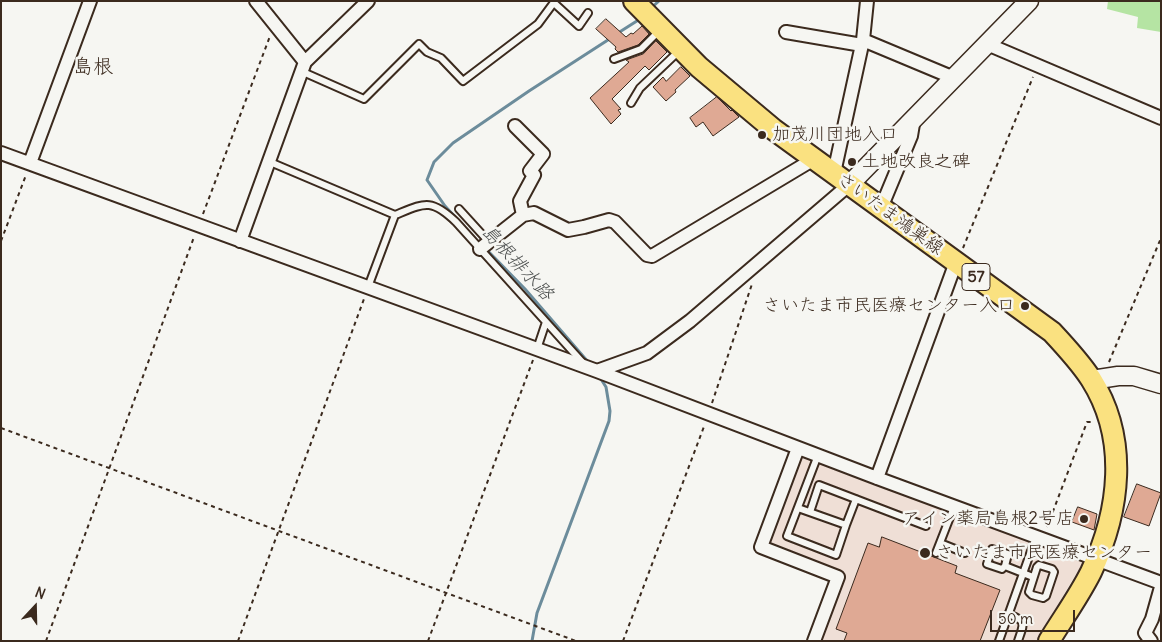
<!DOCTYPE html>
<html>
<head>
<meta charset="utf-8">
<style>
  body { margin:0 }
  #map { position:relative; width:1162px; height:642px; overflow:hidden; background:#f6f6f2; font-family:Delius,sans-serif }
  canvas { display:block }
  .frame { position:absolute; inset:0; border:2px solid #3b2a1e; pointer-events:none }
  .north { position:absolute; left:10px; top:582px; width:50px; height:50px; -webkit-text-stroke:4px #f6f6f2; paint-order:stroke; rotate:21deg; font-size:14px; font-weight:700; line-height:20px; text-align:center; color:#3b2a1e }
  .north::after { content:''; display:block; margin:auto; width:18px; height:22px; background:#3b2a1e; clip-path:polygon(50% 0,100% 100%,50% 72%,0 100%) }
  .scale { position:absolute; left:990px; top:610px; width:85px; height:22px; box-sizing:border-box; border:2px solid #3b2a1e; border-top:0; padding-left:6px; font-size:15px; line-height:18px; white-space:nowrap; color:#3b2a1e; -webkit-text-stroke:4px #f6f6f2; paint-order:stroke }
</style>
</head>
<body>
<div id="map">
<canvas width="1162" height="642"></canvas>
<div class="frame"></div>
<div class="north">N</div>
<div class="scale">50 m</div>
</div>
<script>
const g = document.querySelector('canvas').getContext('2d');
g.lineJoin = 'round';
function fillPath(path, color) {
  g.fillStyle = color;
  g.fill(path, 'evenodd');
}
function trace(path, color, width, dash) {
  g.strokeStyle = color;
  g.lineWidth = width;
  g.lineCap = dash ? 'butt' : 'round';
  g.setLineDash(dash || []);
  g.stroke(path);
}
function label(font, color, halo, rows, align = 'center') {
  g.font = font + ' Delius,"Klee One",sans-serif';
  g.lineWidth = 5;
  g.setLineDash([]);
  g.textBaseline = 'middle';
  g.strokeStyle = halo;
  g.fillStyle = color;
  for (const [text, x, y, turn = 0] of rows) {
    g.save();
    g.translate(x, y);
    g.rotate((+turn || 0) * Math.PI / 180);
    g.textAlign = isNaN(turn) ? turn : align;
    if (halo) g.strokeText(text, 0, 0);
    g.fillText(text, 0, 0);
    g.restore();
  }
}
fillPath(new Path2D(`
  M802,454l282,107 -48,80h-214l23,-66 -79,-30z`), '#efdfd6');
fillPath(new Path2D(`
  M1108,1h53v31l-24,-4 1,-11 -31,-8z`), '#b5e4a3');
trace(new Path2D(`
  M650,9l9,-8
  M618,33l22,-14
  M481,245l-36,-39 -18,-26 7,-18 19,-19 76,-52 82,-53
  M486,249l39,40 64,74
  M532,641l5,-28 72,-192 1,-10 -4,-24 -7,-11`), '#6c8c9b', 3);
const building = new Path2D(`
  M606,19l20,18 5,-4 2,1 9,-8 7,8 -11,11 -20,7 -3,-3 1,-2 -20,-18z
  M656,41l11,11 -18,18 -4,-4 -33,33 9,10 -3,1 3,4 -10,10 -21,-26 39,-36 -3,-2 17,-6z
  M681,67l9,9 -15,14 1,2 -10,9 -13,-14 10,-10 3,4z
  M717,97l14,14 1,-1 7,7 -26,19 -10,-14 -7,5 -6,-9z
  M1137,484l24,9 -12,33 -25,-9z
  M1078,507l19,7 -3,16 -22,-8z
  M882,537l75,29 -2,7 45,17 -20,51h-136l3,-8 -11,-4 32,-86 11,4z`);
fillPath(building, '#dfa994');
trace(building, '#3b2a1e', 1);
const lane = new Path2D(`
  M554,3l25,23 9,-13
  M614,59l27,-10 19,-19
  M303,72l61,27 55,-55 8,8 14,6 22,23 75,-57 17,-23
  M631,103l9,-15 40,-38
  M270,162l125,53c30,-12 36,-17 61,7l127,141
  M459,209l30,33
  M368,287l27,-72
  M537,349l9,-27
  M798,508l48,17 -10,30 -49,-19 31,-81
  M810,512l9,-27 107,41
  M846,525l10,-26
  M940,543l25,10
  M936,553l18,-46
  M1039,565l13,4 2,3 -8,24 -3,2 -11,-3 -3,-3 8,-25z
  M1005,566l3,-12 -16,-5 -5,15 15,5 3,-3 28,11
  M1008,614c19,7 16,9 10,27
  M999,641l37,-104`);
const street = new Path2D(`
  M256,1l49,61
  M786,32l76,13
  M863,40l91,38
  M987,44l174,74
  M515,126l28,28 -13,17 4,4 -14,26 3,14
  M1,153l596,218 280,107 284,105
  M30,163l60,-162
  M834,173l29,-133 4,-39
  M881,208l30,-72 3,-18
  M240,241l65,-179 63,-61
  M480,249l43,-34 11,-2 34,17 16,-3 25,-7 6,2 32,33 5,1 162,-97
  M597,371l50,-18 43,-32 160,-137
  M798,448l-37,99 77,30 -24,64
  M877,478l79,-216
  M1151,641l-6,-8 7,-14 9,-32`);
const secondary = new Path2D(`
  M850,184l179,-183
  M1092,380l26,-4h16l27,8`);
const primary = new Path2D(`
  M634,1l65,66 74,62 279,203c14,15 28,30 39,47 38,60 29,132 0,193 -12,24 -28,46 -42,69`);
trace(lane, '#3b2a1e', 10);
trace(street, '#3b2a1e', 16);
trace(secondary, '#3b2a1e', 21);
trace(primary, '#3b2a1e', 24);
trace(new Path2D(`
  M203,214l67,-178
  M1,241l25,-66
  M963,248l70,-171
  M1109,362l52,-124
  M712,403l40,-119
  M1,428l575,213
  M1047,527l40,-105h5
  M46,641l148,-404
  M238,641l126,-342
  M428,641l105,-281
  M623,641l82,-217`), '#3b2a1e', 2, [4, 4]);
trace(lane, '#f6f6f2', 6);
trace(street, '#f6f6f2', 12);
trace(secondary, '#f6f6f2', 18);
trace(primary, '#fae180', 20);
for (const [x, y, r, color] of [
  [762,135,5,"#3b2a1e"],
  [852,162,5,"#3b2a1e"],
  [1025,306,5,"#3b2a1e"],
  [1084,519,5,"#3b2a1e"],
  [925,553,6,"#3b2a1e"]
]) {
  const dot = new Path2D();
  dot.arc(x, y, r, 0, 2 * Math.PI);
  g.fillStyle = color;
  g.fill(dot);
  trace(dot, '#f6f6f2', 2);
}
for (const [x, y, w] of [
  [976,277,28]
]) {
  const box = new Path2D();
  box.roundRect(x - w / 2, y - 13.5, w, 27, 4);
  g.fillStyle = '#f6f6f2';
  g.fill(box);
  trace(box, '#3b2a1e', 1);
}
label('bold 16px', '#3b2a1e', null, [
  ["57",976,277]
]);
label('18px', '#3b2a1e', '#f6f6f2', [
  ["加茂川団地入口",772,135],
  ["土地改良之碑",862,162],
  ["さいたま市民医療センター入口",1015,306,"right"],
  ["アイン薬局島根2号店",1074,519,"right"],
  ["さいたま市民医療センター",936,553]
], 'left');
label('18px', '#3b2a1e', '#f6f6f2', [
  ["さいたま鴻巣線",890,214,36]
]);
label('italic 19px', '#505352', '#f6f6f2', [
  ["島根排水路",517,263,47]
]);
label('20px', '#3b2a1e', '#f6f6f2', [
  ["島根",93,67]
]);
</script>
</body>
</html>
